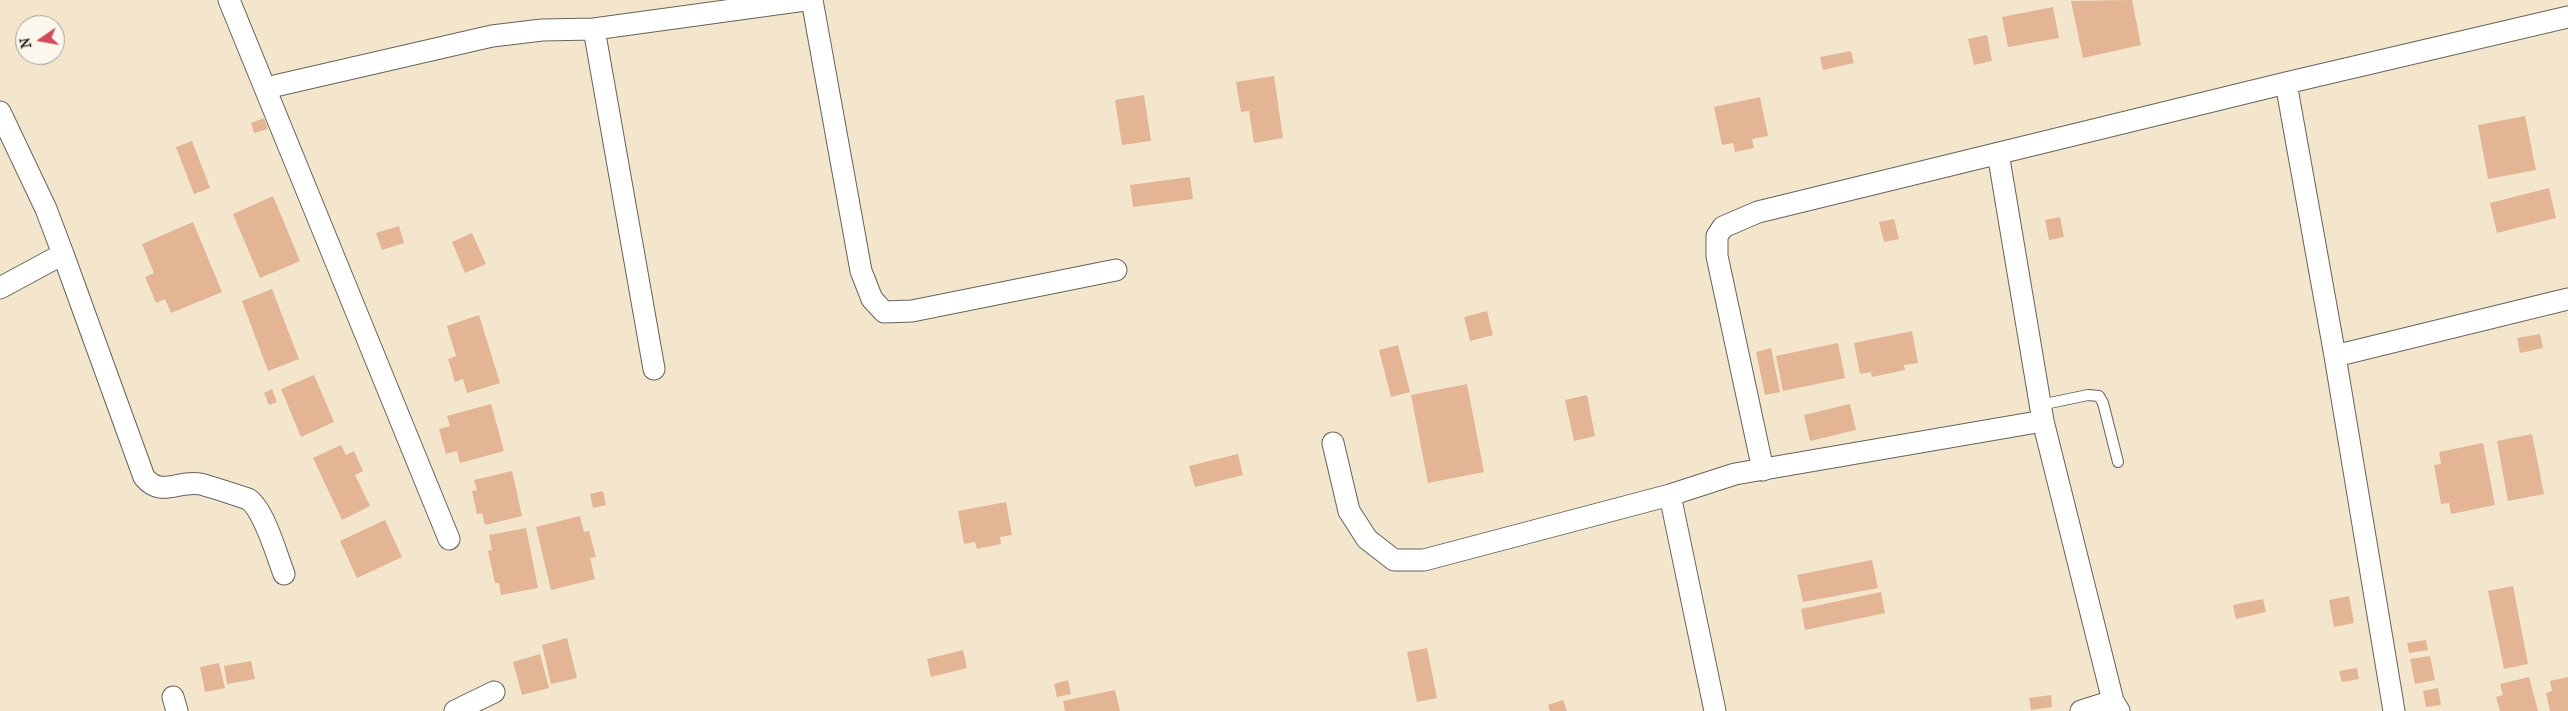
<!DOCTYPE html>
<html>
<head>
<meta charset="utf-8">
<style>
  body { margin:0 }
  #map { position:relative; width:2568px; height:711px; overflow:hidden; background:#f3e6cc; font-family:"IM FELL French Canon",serif }
  canvas { display:block }
  .north { position:absolute; left:15px; top:15px; width:50px; height:50px; box-sizing:border-box; background:#fbf7ec; border:1px solid #a29f99; border-radius:50%; rotate:258deg; font-size:14px; font-weight:700; line-height:20px; text-align:center; color:#1c1c1c }
  .north::after { content:''; display:block; margin:auto; width:18px; height:22px; background:#d1495b; clip-path:polygon(50% 0,100% 100%,50% 72%,0 100%) }
</style>
</head>
<body>
<div id="map">
<canvas width="2568" height="711"></canvas>
<div class="north">N</div>
</div>
<script>
const g = document.querySelector('canvas').getContext('2d');
g.lineJoin = 'round';
function fillPath(path, color) {
  g.fillStyle = color;
  g.fill(path, 'evenodd');
}
function trace(path, color, width, dash) {
  g.strokeStyle = color;
  g.lineWidth = width;
  g.lineCap = dash ? 'butt' : 'round';
  g.setLineDash(dash || []);
  g.stroke(path);
}
fillPath(new Path2D(`
  M2132,0l9,45 -58,13 -12,-57z
  M2053,7l6,31 -51,9 -6,-30z
  M1987,35l5,26 -18,4 -6,-26z
  M1851,51l3,12 -31,7 -3,-13z
  M1274,76l9,62 -29,5 -5,-32 -8,1 -5,-30z
  M1144,95l7,46 -29,4 -7,-45z
  M1760,97l8,39 -16,3 2,9 -19,4 -2,-9 -11,2 -8,-38z
  M2525,116l11,54 -48,9 -10,-54z
  M264,118l4,11 -14,4 -3,-10z
  M192,141l18,47 -16,6 -18,-47z
  M1190,177l3,22 -60,8 -3,-22z
  M2549,188l7,30 -59,15 -7,-30z
  M273,196l27,65 -40,17 -27,-64z
  M2060,217l4,20 -15,3 -4,-20z
  M1894,219l5,20 -15,3 -5,-20z
  M193,222l29,70 -51,21 -6,-14 -9,4 -11,-26 9,-4 -12,-29z
  M399,226l5,17 -22,7 -6,-17z
  M472,233l14,31 -21,9 -13,-31z
  M272,289l27,70 -31,12 -26,-70z
  M1487,311l6,24 -23,6 -6,-24z
  M479,315l21,68 -33,10 -4,-14 -8,3 -7,-23 8,-3 -9,-30z
  M1912,331l6,32 -14,2 1,5 -33,7 -1,-5 -11,2 -6,-31z
  M2540,334l3,14 -23,5 -3,-15z
  M1838,343l7,35 -62,13 -7,-35z
  M1398,345l12,47 -19,5 -12,-47z
  M1771,348l9,44 -15,3 -9,-43z
  M314,375l20,47 -33,15 -20,-48z
  M1467,384l17,88 -56,11 -17,-88z
  M272,389l5,13 -8,3 -5,-12z
  M1587,395l8,41 -21,5 -9,-41z
  M491,404l13,47 -44,12 -3,-12 -11,3 -7,-25 11,-3 -3,-10z
  M1850,404l6,26 -46,11 -6,-26z
  M2532,434l12,60 -36,7 -11,-60z
  M2483,443l12,62 -44,9 -2,-11 -8,1 -7,-39 7,-1 -2,-12z
  M341,445l5,10 8,-4 9,20 -8,4 15,31 -28,14 -29,-62z
  M1238,454l5,21 -48,12 -6,-21z
  M512,471l10,45 -37,9 -3,-12 -5,1 -5,-23 5,-1 -3,-10z
  M603,491l3,14 -13,3 -3,-14z
  M1006,502l6,33 -12,2 1,7 -24,5 -2,-7 -11,2 -6,-33z
  M580,516l4,16 5,-1 7,26 -6,1 5,21 -44,11 -15,-63z
  M385,520l17,37 -45,21 -17,-37z
  M526,528l12,60 -37,7 -2,-12h-4l-7,-32 4,-1 -3,-15z
  M1872,560l6,28 -75,14 -6,-27z
  M2513,586l15,78 -24,5 -16,-78z
  M1881,592l4,21 -80,17 -4,-21z
  M2349,596l5,27 -20,4 -5,-27z
  M2263,599l3,13 -30,7 -3,-14z
  M567,638l10,40 -26,6 -9,-39z
  M2426,640l2,10 -19,3 -2,-10z
  M1427,648l10,50 -20,4 -10,-50z
  M963,650l4,18 -36,9 -4,-18z
  M540,654l9,34 -27,7 -9,-33z
  M2430,656l5,24 -20,4 -5,-25z
  M251,661l4,18 -28,5 -3,-18z
  M219,663l6,25 -20,4 -5,-25z
  M2357,668l2,11 -17,3 -3,-11z
  M2529,677l9,34h-38l-4,-14 7,-2 -3,-11z
  M2568,677v34h-18l-4,-18 6,-2 -2,-10z
  M1068,680l3,14 -14,3 -3,-13z
  M2438,688l3,17 -15,2 -3,-16z
  M1115,690l5,21h-55l-2,-10z
  M2051,695l1,12 -21,3 -2,-12z
  M1563,700l4,11h-17l-2,-6z`), '#e3b594');
const service = new Path2D(`
  M2040,405l48,-10 11,1 4,7 15,59`);
const minor = new Path2D(`
  M229,0l220,539
  M812,0l49,271 11,28 12,13 28,-1 204,-41
  M594,29l60,340
  M2286,83l49,273 59,355
  M266,88l226,-52 50,-6 52,-1 211,-29
  M0,112l46,97 17,45 -63,34
  M1998,153l45,268 70,280 6,10
  M63,254l81,223c17,21 34,3 56,7 5,1 45,14 48,15 16,10 29,57 36,75
  M2335,356l233,-57
  M1333,443l16,68 18,28 27,21h30l246,-65 65,-21 308,-53
  M1763,470l-46,-214v-20l6,-9 35,-15 528,-129 282,-66
  M1670,495l45,216
  M173,697l4,14
  M455,711l39,-19
  M2081,711l32,-10`);
trace(service, '#67635a', 12);
trace(minor, '#67635a', 23);
trace(service, '#fff', 10);
trace(minor, '#fff', 21);
</script>
</body>
</html>
